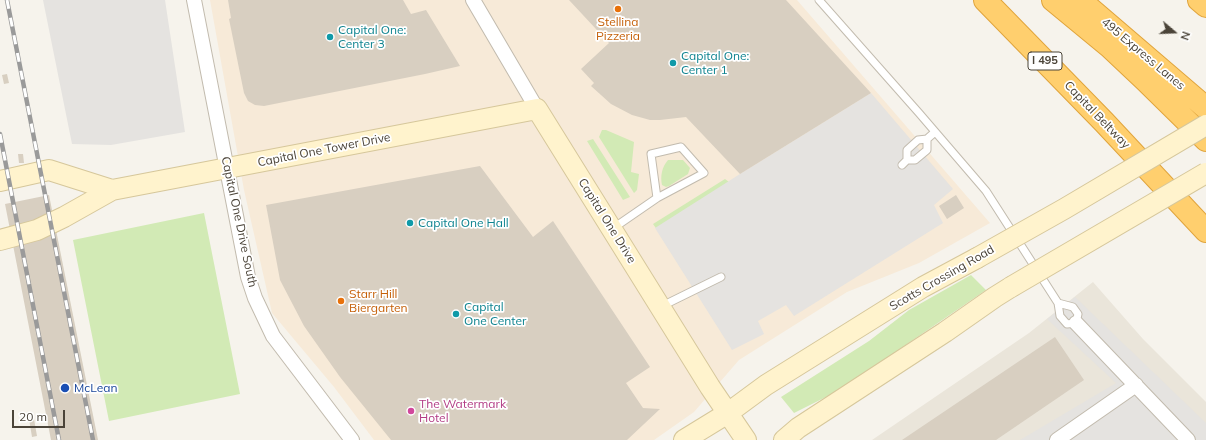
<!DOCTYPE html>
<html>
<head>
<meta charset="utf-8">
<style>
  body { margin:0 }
  #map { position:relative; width:1206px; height:440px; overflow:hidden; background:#f6f3ec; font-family:Mulish,sans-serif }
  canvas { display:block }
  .north { position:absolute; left:1154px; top:12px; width:40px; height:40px; -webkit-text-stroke:3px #fff; paint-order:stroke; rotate:109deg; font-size:11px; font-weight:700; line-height:16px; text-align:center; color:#4b4439 }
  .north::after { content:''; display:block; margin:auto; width:14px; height:18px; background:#4b4439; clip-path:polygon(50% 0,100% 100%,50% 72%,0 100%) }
  .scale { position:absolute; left:12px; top:410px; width:53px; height:18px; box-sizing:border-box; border:2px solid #4b4439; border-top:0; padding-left:5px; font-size:12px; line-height:14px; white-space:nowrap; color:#4b4439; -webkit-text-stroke:3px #fff; paint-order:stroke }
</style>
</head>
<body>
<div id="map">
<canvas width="1206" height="440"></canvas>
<div class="north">N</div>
<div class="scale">20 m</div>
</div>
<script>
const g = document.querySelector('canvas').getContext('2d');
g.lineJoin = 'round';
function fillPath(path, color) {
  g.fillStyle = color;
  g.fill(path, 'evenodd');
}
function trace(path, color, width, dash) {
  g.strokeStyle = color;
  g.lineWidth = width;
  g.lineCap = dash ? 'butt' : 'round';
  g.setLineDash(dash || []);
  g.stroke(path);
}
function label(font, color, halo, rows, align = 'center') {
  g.font = font + ' Mulish,sans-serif';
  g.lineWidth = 3.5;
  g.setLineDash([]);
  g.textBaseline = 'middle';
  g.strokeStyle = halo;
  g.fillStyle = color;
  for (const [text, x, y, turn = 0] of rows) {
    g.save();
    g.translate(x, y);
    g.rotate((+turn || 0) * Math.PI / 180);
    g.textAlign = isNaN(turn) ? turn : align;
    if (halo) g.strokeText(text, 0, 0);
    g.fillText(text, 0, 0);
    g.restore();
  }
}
fillPath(new Path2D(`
  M1093,282l50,57 63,63v38h-334l157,-107z`), '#eae5da');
fillPath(new Path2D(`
  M210,0h587l193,223 -71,40 -72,29 -108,68 -45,52 -40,28h-280l-40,-53 -62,-74 -28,-123z`), '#f7ead8');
fillPath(new Path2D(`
  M602,130h4l28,12 -3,30 8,2 -2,16 -3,3 -35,-56z
  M593,139l37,58 -7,3 -36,-59z
  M668,160h15l7,8 -2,6 -19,12 -3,1 -4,-2c-2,-9 0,-18 6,-25z
  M725,179l4,3 -64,59 -12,-17z
  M204,213l36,181 -131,27 -36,-181z
  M971,275l15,15 -146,100 -46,23 -13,-16 88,-56 40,-31z`), '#d2eab5');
fillPath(new Path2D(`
  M43,0h122l20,132 -74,13 -39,-1z
  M871,93l82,96 -19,16 9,18 -149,93 -8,-11 -28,16 6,13 -32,16 -77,-122 85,-54z
  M1075,297l131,126v17h-186l96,-57 -69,-64z`), '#e5e3e0');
fillPath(new Path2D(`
  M228,0h175l8,14 15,-4 34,56 -35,8 -161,32 -9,-1 -7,-4 -4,-8 -15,-74 2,-1z
  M569,0h217l85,93 -131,81 -54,-57 -26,3h-10l-18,-5 -21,-11 -20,-18 3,-3 -13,-14 28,-26z
  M7,74l2,9 -5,1 -2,-9z
  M18,154h5l1,9h-5z
  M480,166l53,71 20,-16 97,146 -24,16 17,25 17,1 -33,31h-236l-51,-63 -36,-51 -24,-46 -14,-75z
  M49,195l49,245h-47l-46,-236z
  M956,195l8,13 -17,11 -8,-13z
  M1055,337l29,43 -88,60h-94z
  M29,419h5l3,17 -5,1z`), '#d8cfc1');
const lane = new Path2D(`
  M819,0l100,113 67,78 72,112 2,13 7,8 9,-1 2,-9 -5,-7 -15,-4
  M907,160h8l12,-10v-11
  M902,165l5,-5v-10l11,-10 9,-1 8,-7
  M612,229l45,-31 47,-25 -23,-26 -30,7 6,44
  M662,306l59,-29`);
const street = new Path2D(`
  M194,0l54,277 7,21 18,38 79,104
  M473,0l64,109
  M1076,323l112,117
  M1057,440l79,-55`);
const secondary = new Path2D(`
  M0,181l49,-11 63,20
  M0,240l37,-10 27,-13 48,-27 425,-81 173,278 36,53
  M684,440l44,-27 38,-28 157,-98 54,-29
  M784,440l14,-12 147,-96 50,-35 16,-10`);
const highway = new Path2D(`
  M985,0l119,122 102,109
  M1053,0l57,47 35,33 61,60
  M1080,0l126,108
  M1199,0l7,6`);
trace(lane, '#c2bbae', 9);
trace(street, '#c2bbae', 16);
trace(secondary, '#d6c79b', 22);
trace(highway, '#e0a43c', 24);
trace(lane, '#fff', 7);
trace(street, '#fff', 14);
trace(secondary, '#fff3cd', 20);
trace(highway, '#ffcf6e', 22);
const rail = new Path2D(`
  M7,0l86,440
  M0,134l59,306`);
trace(rail, '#9a9a9a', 4.5);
trace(rail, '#fff', 3, [9]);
const secondaryBridge = new Path2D(`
  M977,258l87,-49 142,-84
  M1011,287l195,-114`);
trace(secondaryBridge, '#d6c79b', 22, []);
trace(secondaryBridge, '#fff3cd', 20);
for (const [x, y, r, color] of [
  [618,9,4,"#e8710a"],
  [330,37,4,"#0f9aa8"],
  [673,63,4,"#0f9aa8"],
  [410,223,4,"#0f9aa8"],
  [341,301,4,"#e8710a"],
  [456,314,4,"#0f9aa8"],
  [65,388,5,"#1a4fb4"],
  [411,411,4,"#d1479c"]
]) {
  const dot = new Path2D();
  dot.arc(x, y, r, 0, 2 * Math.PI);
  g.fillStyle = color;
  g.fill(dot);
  trace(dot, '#fff', 1.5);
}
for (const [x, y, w] of [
  [1045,61,34]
]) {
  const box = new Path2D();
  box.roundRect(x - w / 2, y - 9, w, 18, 3);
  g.fillStyle = '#fff';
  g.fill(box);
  trace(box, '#4b4439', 1);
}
label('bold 11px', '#4b4439', null, [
  ["I 495",1045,61]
]);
label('12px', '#c56008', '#fff', [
  ["Stellina",618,22],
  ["Pizzeria",618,36],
  ["Starr Hill",349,294,"left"],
  ["Biergarten",349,308,"left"]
]);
label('12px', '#0d838f', '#fff', [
  ["Capital One:",338,30],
  ["Center 3",338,44],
  ["Capital One:",681,56],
  ["Center 1",681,70],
  ["Capital One Hall",418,223],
  ["Capital",464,307],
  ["One Center",464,321]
], 'left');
label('12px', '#4b4439', '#fff', [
  ["495 Express Lanes",1143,54,40],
  ["Capital Beltway",1097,115,46],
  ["Capital One Tower Drive",324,150,-11],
  ["Capital One Drive",607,221,58],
  ["Capital One Drive South",239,222,78],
  ["Scotts Crossing Road",942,278,-30]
]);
label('12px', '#164399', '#fff', [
  ["McLean",74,388]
], 'left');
label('12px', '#b23c85', '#fff', [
  ["The Watermark",419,404],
  ["Hotel",419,418]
], 'left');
</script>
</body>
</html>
